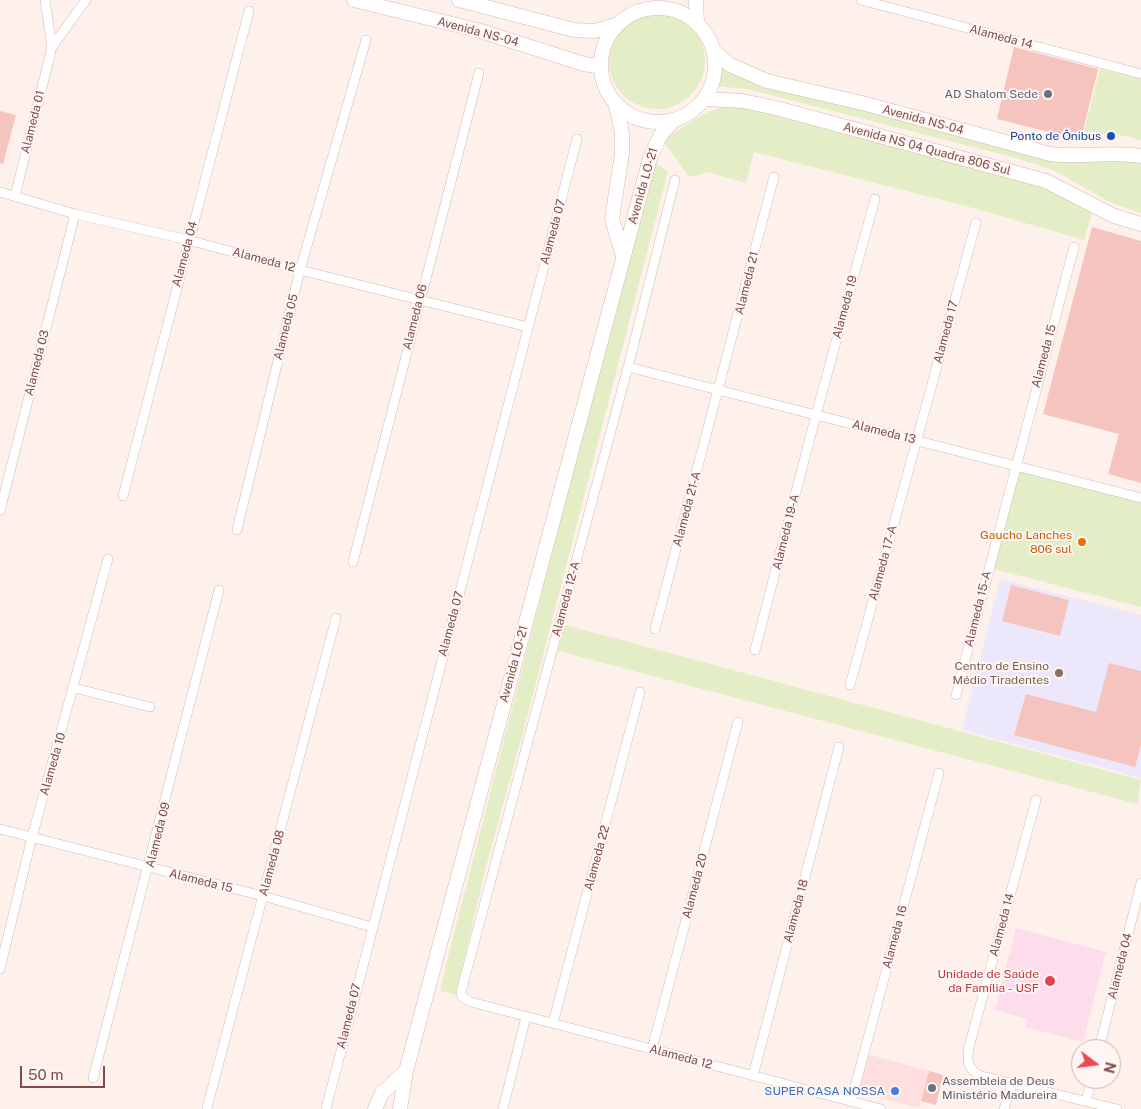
<!DOCTYPE html>
<html>
<head>
<meta charset="utf-8">
<style>
  body { margin:0 }
  #map { position:relative; width:1141px; height:1109px; overflow:hidden; background:#fef0eb; font-family:"Public Sans",sans-serif }
  canvas { display:block }
  .north { position:absolute; left:1071px; top:1039px; width:50px; height:50px; box-sizing:border-box; background:#fff6f3; border:1px solid #cbb2af; border-radius:50%; rotate:105deg; font-size:14px; font-weight:700; line-height:20px; text-align:center; color:#7d4c4a }
  .north::after { content:''; display:block; margin:auto; width:18px; height:22px; background:#f14656; clip-path:polygon(50% 0,100% 100%,50% 72%,0 100%) }
  .scale { position:absolute; left:20px; top:1066px; width:85px; height:22px; box-sizing:border-box; border:2px solid #7d4c4a; border-top:0; padding-left:6px; font-size:15px; line-height:18px; white-space:nowrap; color:#7d4c4a; -webkit-text-stroke:4px #fff6f3; paint-order:stroke }
</style>
</head>
<body>
<div id="map">
<canvas width="1141" height="1109"></canvas>
<div class="north">N</div>
<div class="scale">50 m</div>
</div>
<script>
const g = document.querySelector('canvas').getContext('2d');
g.lineJoin = 'round';
function fillPath(path, color) {
  g.fillStyle = color;
  g.fill(path, 'evenodd');
}
function trace(path, color, width, dash) {
  g.strokeStyle = color;
  g.lineWidth = width;
  g.lineCap = dash ? 'butt' : 'round';
  g.setLineDash(dash || []);
  g.stroke(path);
}
function label(font, color, halo, rows, align = 'center') {
  g.font = font + ' "Public Sans",sans-serif';
  g.lineWidth = 4;
  g.setLineDash([]);
  g.textBaseline = 'middle';
  g.strokeStyle = halo;
  g.fillStyle = color;
  for (const [text, x, y, turn = 0] of rows) {
    g.save();
    g.translate(x, y);
    g.rotate((+turn || 0) * Math.PI / 180);
    g.textAlign = isNaN(turn) ? turn : align;
    if (halo) g.strokeText(text, 0, 0);
    g.fillText(text, 0, 0);
    g.restore();
  }
}
fillPath(new Path2D(`
  M867,1054l62,17 -10,37 -56,-15 -4,-7z`), '#ffdede');
fillPath(new Path2D(`
  M1000,579l141,36v163l-179,-48z`), '#ede7fb');
fillPath(new Path2D(`
  M1016,928l90,24 -23,90 -58,-15 2,-8 -32,-9z`), '#fdddeb');
fillPath(new Path2D(`
  M609 61a48 48 0 1 1 96 0a48 48 0 1 1-96 0Z
  M720,62l323,94 98,5v52l-29,-10 -59,-33 -37,-12 -269,-69 -33,-3z
  M1100,69l41,10v61l-29,-7 -29,3z
  M730,106l15,2 290,76 57,29 -8,27 -118,-34 -212,-54 -8,31 -38,-11 -19,5 -25,-35c19,-16 42,-33 66,-36z
  M653,162l15,9 -143,554 -39,141 -30,129 -16,-4 10,-42z
  M1016,466l125,35v106l-151,-39z
  M562,624l579,156 -4,24 -582,-154z`), '#e3eec6');
fillPath(new Path2D(`
  M1014,47l84,22 -16,66 -25,-1 -60,-15z
  M0,111l16,4 -13,49 -3,-1z
  M1092,227l49,14v242l-33,-9 11,-40 -76,-20z
  M1011,585l58,15 -9,36 -58,-15z
  M1109,663l32,8v74l-6,22 -121,-32 12,-41 70,18z
  M929,1071l14,4 -7,30 -15,-4z`), '#f6c4bf');
const street = new Path2D(`
  M45,0l7,47
  M861,0l280,74
  M675,180l-47,187 -167,625 1,5 9,5 410,107
  M0,192l75,22 113,26 112,30 228,57
  M15,196l37,-149 34,-47
  M628,367l513,131
  M123,496l126,-485
  M0,511l75,-297
  M237,530l63,-260 66,-230
  M353,562l126,-489
  M655,629l119,-452
  M755,650l61,-235 59,-216
  M850,685l126,-462
  M74,688l76,19
  M956,695l118,-448
  M1036,800l-67,247c-2,13 -2,20 9,28l139,34
  M0,829l263,67 109,31
  M0,969l32,-132 76,-278
  M553,1023l87,-331
  M652,1049l86,-327
  M1099,1049l42,-166
  M753,1076l86,-329
  M93,1078l126,-488
  M1086,1101l6,-22
  M851,1102l88,-329
  M207,1108l129,-490
  M326,1109l251,-970
  M503,1109l23,-92
  M1004,1109l8,-26`);
const secondary = new Path2D(`
  M354,0l123,30 107,34 17,3
  M459,0l115,30 21,1 24,-7
  M696,0l1,22
  M601 65a57 57 0 1 1 114 0a57 57 0 1 1-114 0Z
  M713,50l17,15 37,16 99,23 184,50c31,4 60,-3 91,2
  M705,99l38,2 37,8 266,72 68,35 27,8
  M616,105l6,28v20l-10,66 11,37
  M375,1109l7,-16 24,-22
  M400,1109l6,-38 244,-913 10,-22 13,-15`);
trace(street, '#d7b8b3', 10);
trace(secondary, '#dab6b0', 15);
trace(street, '#fff', 9);
trace(secondary, '#fff', 14);
for (const [x, y, r, color] of [
  [1048,94,5,"#6b7280"],
  [1111,136,5,"#1a4fb4"],
  [1082,542,5,"#e8710a"],
  [1059,673,5,"#8d6e63"],
  [1050,981,6,"#e0444e"],
  [932,1088,5,"#6b7280"],
  [895,1091,5,"#3f7fe0"]
]) {
  const dot = new Path2D();
  dot.arc(x, y, r, 0, 2 * Math.PI);
  g.fillStyle = color;
  g.fill(dot);
  trace(dot, '#fff6f3', 2);
}
label('12px', '#7d4c4a', '#fff6f3', [
  ["Avenida NS-04",478,32,15],
  ["Alameda 14",1001,37,15],
  ["Avenida NS-04",923,120,15],
  ["Alameda 01",33,122,-76],
  ["Avenida NS 04 Quadra 806 Sul",927,149,15],
  ["Avenida LO-21",643,186,-74],
  ["Alameda 07",553,232,-75],
  ["Alameda 04",185,254,-75],
  ["Alameda 12",264,260,15],
  ["Alameda 21",747,283,-76],
  ["Alameda 19",845,307,-75],
  ["Alameda 06",415,317,-76],
  ["Alameda 05",286,327,-76],
  ["Alameda 17",946,332,-75],
  ["Alameda 15",1044,356,-75],
  ["Alameda 03",37,363,-76],
  ["Alameda 13",884,432,14],
  ["Alameda 21-A",687,509,-75],
  ["Alameda 19-A",786,532,-76],
  ["Alameda 17-A",883,563,-75],
  ["Alameda 12-A",566,599,-75],
  ["Alameda 15-A",978,609,-76],
  ["Alameda 07",451,624,-75],
  ["Avenida LO-21",514,664,-75],
  ["Alameda 10",53,764,-74],
  ["Alameda 09",158,835,-76],
  ["Alameda 22",597,858,-75],
  ["Alameda 08",272,863,-75],
  ["Alameda 15",201,881,14],
  ["Alameda 20",695,886,-75],
  ["Alameda 18",796,911,-75],
  ["Alameda 14",1002,925,-75],
  ["Alameda 16",895,937,-75],
  ["Alameda 04",1120,966,-76],
  ["Alameda 07",349,1016,-76],
  ["Alameda 12",681,1057,15]
]);
label('12px', '#5b616d', '#fff6f3', [
  ["AD Shalom Sede",1038,94],
  ["Assembleia de Deus",942,1081,"left"],
  ["Ministério Madureira",942,1095,"left"]
], 'right');
label('12px', '#164399', '#fff6f3', [
  ["Ponto de Ônibus",1101,136]
], 'right');
label('12px', '#c56008', '#fff6f3', [
  ["Gaucho Lanches",1072,535],
  ["806 sul",1072,549]
], 'right');
label('12px', '#785e54', '#fff6f3', [
  ["Centro de Ensino",1049,666],
  ["Médio Tiradentes",1049,680]
], 'right');
label('12px', '#be3a42', '#fff6f3', [
  ["Unidade de Saúde",1039,974],
  ["da Família - USF",1039,988]
], 'right');
label('12px', '#366cbe', '#fff6f3', [
  ["SUPER CASA NOSSA",885,1091]
], 'right');
</script>
</body>
</html>
